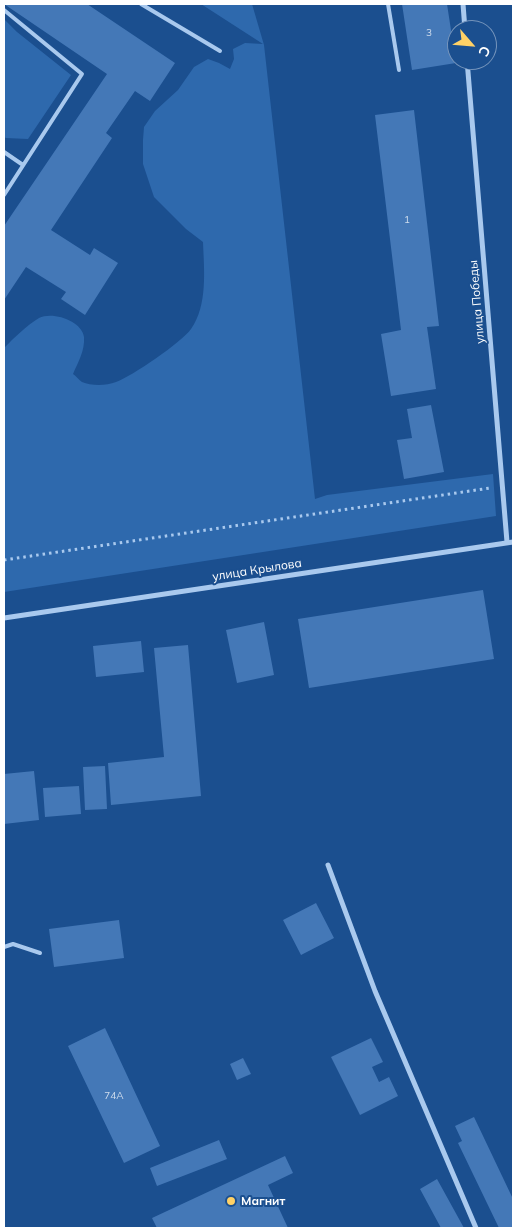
<!DOCTYPE html>
<html>
<head>
<meta charset="utf-8">
<style>
  body { margin:0 }
  #map { position:relative; width:517px; height:1232px; overflow:hidden; background:#1b4f8f; font-family:Mulish,sans-serif }
  canvas { display:block }
  .frame { position:absolute; inset:0; border:5px solid #fff; pointer-events:none }
  .north { position:absolute; left:447px; top:20px; width:50px; height:50px; box-sizing:border-box; background:#1b4f8f; border:1px solid #7695bc; border-radius:50%; rotate:117deg; font-size:14px; font-weight:700; line-height:20px; text-align:center; color:#fff }
  .north::after { content:''; display:block; margin:auto; width:18px; height:22px; background:#ffd166; clip-path:polygon(50% 0,100% 100%,50% 72%,0 100%) }
</style>
</head>
<body>
<div id="map">
<canvas width="517" height="1232"></canvas>
<div class="frame"></div>
<div class="north">С</div>
</div>
<script>
const g = document.querySelector('canvas').getContext('2d');
g.lineJoin = 'round';
function fillPath(path, color) {
  g.fillStyle = color;
  g.fill(path, 'evenodd');
}
function trace(path, color, width, dash) {
  g.strokeStyle = color;
  g.lineWidth = width;
  g.lineCap = dash ? 'butt' : 'round';
  g.setLineDash(dash || []);
  g.stroke(path);
}
function label(font, color, halo, rows, align = 'center') {
  g.font = font + ' Mulish,sans-serif';
  g.lineWidth = 4;
  g.setLineDash([]);
  g.textBaseline = 'middle';
  g.strokeStyle = halo;
  g.fillStyle = color;
  for (const [text, x, y, turn = 0] of rows) {
    g.save();
    g.translate(x, y);
    g.rotate((+turn || 0) * Math.PI / 180);
    g.textAlign = isNaN(turn) ? turn : align;
    if (halo) g.strokeText(text, 0, 0);
    g.fillText(text, 0, 0);
    g.restore();
  }
}
fillPath(new Path2D(`
  M201,4h51l12,41 51,454 12,-4 166,-21 3,42 -492,76v-244c10,-10 23,-23 35,-30 14,-7 43,3 45,19 1,14 -6,25 -11,37 3,2 6,6 9,8 9,4 24,4 34,0 15,-5 66,-40 75,-53 17,-24 13,-59 12,-87l-17,-13 -32,-32 -11,-33v-24l1,-13 11,-16 23,-21 16,-23 14,-8 11,4 11,6 4,-10 -1,-10 12,-6 18,1z
  M4,19l13,13 54,43 -43,64 -22,-1 -2,-1z`), '#2e69ad');
fillPath(new Path2D(`
  M4,4h83l88,59 -25,38 -15,-10 -29,42 6,5 -61,92 39,25 4,-7 24,15 -33,52 -24,-16 5,-7 -40,-25 -22,33v-74l103,-152z
  M402,4h45l9,59 -44,7z
  M414,110l25,216 -12,1 9,62 -45,7 -10,-62 20,-4 -26,-215z
  M431,405l13,67 -40,7 -7,-39 15,-2 -5,-29z
  M483,590l11,69 -185,29 -11,-69z
  M264,622l10,53 -37,8 -11,-53z
  M141,641l3,31 -48,5 -3,-31z
  M188,645l13,151 -90,9 -3,-42 56,-6 -10,-109z
  M105,766l2,43 -22,1 -2,-43z
  M34,771l5,49 -35,4v-50z
  M79,786l2,28 -36,3 -2,-29z
  M316,903l18,35 -33,17 -18,-35z
  M119,920l5,38 -70,9 -5,-38z
  M105,1028l55,118 -36,17 -56,-117z
  M371,1038l12,24 -11,5 7,15 10,-5 9,19 -38,19 -29,-58z
  M243,1058l8,16 -14,6 -7,-16z
  M474,1117l39,82v29h-14l-41,-85 4,-2 -7,-15z
  M219,1140l8,19 -70,27 -7,-18z
  M285,1156l8,17 -25,12 20,43h-131l-5,-10z
  M437,1179l27,49h-23l-21,-39z`), '#4478b7');
trace(new Path2D(`
  M4,560l486,-72`), '#a9c9ee', 3, [2.5, 4]);
trace(new Path2D(`
  M141,4l79,47
  M388,4l11,66
  M4,10l78,64 -78,121
  M4,152l19,13
  M4,947l9,-3 27,9`), '#a9c9ee', 4);
trace(new Path2D(`
  M463,4l2,26
  M467,60l40,482
  M4,618l509,-76
  M328,865l47,126 101,237`), '#a9c9ee', 5);
for (const [x, y, r, color] of [
  [231,1201,5,"#ffd166"]
]) {
  const dot = new Path2D();
  dot.arc(x, y, r, 0, 2 * Math.PI);
  g.fillStyle = color;
  g.fill(dot);
  trace(dot, '#1b4f8f', 2);
}
label('10px', '#d0dded', null, [
  ["3",429,33],
  ["1",407,220],
  ["74А",114,1096]
]);
label('12px', '#fff', '#1b4f8f', [
  ["улица Победы",477,302,-95],
  ["улица Крылова",257,570,-9]
]);
label('bold 12px', '#fff', '#1b4f8f', [
  ["Магнит",241,1201]
], 'left');
</script>
</body>
</html>
